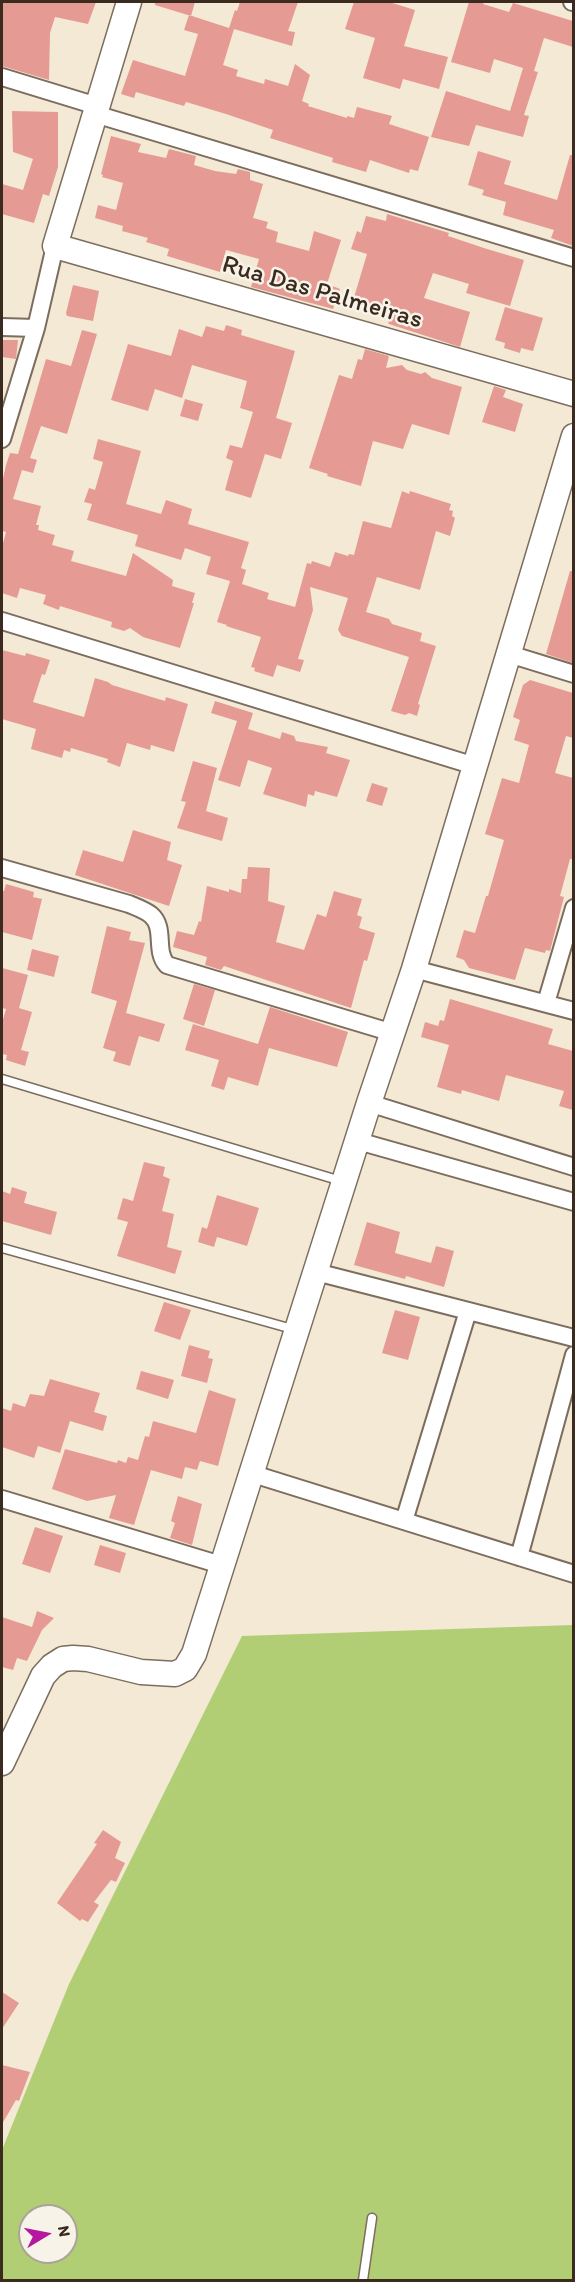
<!DOCTYPE html>
<html>
<head>
<meta charset="utf-8">
<style>
  body { margin:0 }
  #map { position:relative; width:575px; height:2282px; overflow:hidden; background:#f4e9d5; font-family:Itim,sans-serif }
  canvas { display:block }
  .frame { position:absolute; inset:0; border:3px solid #3b2a1e; pointer-events:none }
  .north { position:absolute; left:18px; top:2204px; width:60px; height:60px; box-sizing:border-box; background:#f7f3e8; border:2px solid #aca397; border-radius:50%; rotate:80deg; font-size:16px; font-weight:700; line-height:24px; text-align:center; color:#3b2a1e }
  .north::after { content:''; display:block; margin:auto; width:21px; height:27px; background:#b5179e; clip-path:polygon(50% 0,100% 100%,50% 72%,0 100%) }
</style>
</head>
<body>
<div id="map">
<canvas width="575" height="2282"></canvas>
<div class="frame"></div>
<div class="north">N</div>
</div>
<script>
const g = document.querySelector('canvas').getContext('2d');
g.lineJoin = 'round';
function fillPath(path, color) {
  g.fillStyle = color;
  g.fill(path, 'evenodd');
}
function trace(path, color, width, dash) {
  g.strokeStyle = color;
  g.lineWidth = width;
  g.lineCap = dash ? 'butt' : 'round';
  g.setLineDash(dash || []);
  g.stroke(path);
}
function label(font, color, halo, rows, align = 'center') {
  g.font = font + ' Itim,sans-serif';
  g.lineWidth = 5;
  g.setLineDash([]);
  g.textBaseline = 'middle';
  g.strokeStyle = halo;
  g.fillStyle = color;
  for (const [text, x, y, turn = 0] of rows) {
    g.save();
    g.translate(x, y);
    g.rotate((+turn || 0) * Math.PI / 180);
    g.textAlign = isNaN(turn) ? turn : align;
    if (halo) g.strokeText(text, 0, 0);
    g.fillText(text, 0, 0);
    g.restore();
  }
}
fillPath(new Path2D(`
  M573,1625v655h-571v-130l67,-166 173,-348zM30,2216h36v36h-36z`), '#b2ce75');
fillPath(new Path2D(`
  M3,2h93l-8,22 -33,-7 -5,16 -1,47 -47,-14z
  M155,2h40l-4,14 -36,-11z
  M240,2h58l-10,29 7,1 -3,14 -58,-17 -11,36 15,5 -2,6 28,8 1,-5 23,7 7,-22 15,11 -8,26 7,3 -1,2 39,12v-2l7,2 3,-11 35,9 -3,8 40,13 -11,34 -8,-2 -1,4 -39,-13 -4,12 -34,-10 1,-4 -63,-20 3,-8 -47,-16 -40,-12 -2,4 -48,-14 -2,6 -13,-4 12,-34 52,16 13,-42 -14,-4 5,-15 40,13 6,-18 2,1z
  M354,2h35l26,8 -11,36 44,11 -9,32 -36,-10 -3,10 -37,-11 12,-40 -30,-9z
  M469,2h15l-1,2 26,8 4,-9 60,18v26l-29,-9 -10,33 4,1 -14,43 5,1 -6,21 -47,-12 -7,21 -38,-9 15,-46 64,20 13,-43 -29,-9 -4,14 -39,-11z
  M12,111l46,1v55l-9,29 -6,-2 -9,29 -32,-9v-30l21,6 10,-31 -20,-7z
  M111,136l30,8 -3,8 28,6 3,-9 27,7 -2,9 21,6 21,3 2,-5 12,3v8l13,4 -10,34 15,4 -2,6 12,4 -2,10 33,9 5,-20 27,9 -14,44 13,5 -7,20 -82,-22 8,-28 -33,-9 -6,22 -53,-16 2,-7 -23,-7 2,-4 -26,-7 1,-5 -28,-8 3,-13 18,5 6,-23 1,-4 -21,-6 1,-2 -2,-1z
  M478,151l33,10 -7,23 53,16 13,-45h3v91l-22,-8 3,-8 -51,-15 3,-13 -24,-7 2,-5 -16,-5z
  M387,214l62,19 -1,3 39,13 37,11 -14,46 -44,-13 3,-9 -36,-11 -9,25 46,14 -10,35 -71,-23 -1,-2 3,-8 -39,-10 15,-50 -16,-5 6,-18 4,2 5,-17 20,5z
  M73,285l26,6 -6,30 -26,-5 -1,-3z
  M505,307l38,11 -10,33 -12,-3 -1,5 -16,-5 1,-5 -10,-3z
  M226,325l16,5 -1,5 54,16 -19,67 16,5 -11,36 -16,-5 -14,44 -26,-8 8,-29 -7,-3 4,-13 12,3 11,-36 -13,-4 7,-27 -55,-16 -10,33 -27,-9 -7,22 -37,-11 17,-56 43,12 8,-27 23,8 4,-11 18,5z
  M82,330l15,4 -30,100 -26,-8 -11,32 7,2 -4,13 -11,-3 -9,29 28,7 -5,19h3l-1,5 17,5 -3,10 22,6 -3,10 55,15 7,-23 40,27 -1,6 23,7 -3,10h2l-14,45 -37,-11 -13,-9 -6,3 -13,-4 1,-5 -52,-16 -1,4 -16,-6 3,-9 -26,-7 -3,10 -15,-5v-46l4,-15 -4,-1v-48l4,-18 4,-12 8,1 28,-95 25,7z
  M2,340h16l-2,19 -14,-2z
  M365,349l24,7 -3,12 16,-3 5,5 14,4 4,-2 7,6 30,9 -13,48 -37,-11 -9,25 -30,-8 -12,45 -34,-10 1,-2 -19,-6 30,-93 13,4 6,-20 4,1z
  M494,386l12,4 -3,7 20,7 -8,28 -33,-10z
  M185,399l18,5 -5,17 -18,-5z
  M98,439l43,12 -15,53 35,10 5,-14 26,9 -4,15 61,18 -8,26 5,2 -4,14 27,9 -2,6 28,8 12,-44 4,1 1,-3 18,6 5,-15 13,4 1,-2 5,1 9,-34 28,7 11,-37 7,3 1,-3 41,13 -2,6 4,1 -1,5 3,2 -5,18 -14,-5 -16,59 -43,-13 -11,35 23,7 3,5 30,9 -2,8 16,5 -18,58 2,1 -3,11 -8,-3 -4,2 -14,-4 18,-54 -67,-21 -4,-6 10,-32 -38,-11 3,23 -15,49 6,1 -4,12 -23,-7 -4,12 -19,-6 1,-3 -4,-1 10,-30 -35,-11 1,-1 -10,-3 13,-41 -24,-7 5,-17 -26,-9 -4,12 -46,-14 3,-11 -51,-15 5,-16 -8,-2 5,-14 6,2 8,-28 -10,-3z
  M570,571h3v92l-27,-9z
  M2,650l23,6 1,-3 24,7 -5,15 -3,-1 -9,28 51,15 11,-39 13,4 4,3 53,16 1,-4 22,7 -14,48 -23,-7 -1,5 -23,-7 -7,24 -13,-5 1,-3 -37,-11 -1,4 -6,-2 -2,8 -31,-9 5,-20 -34,-10z
  M530,680l43,13v45l-7,-2 -11,37 18,5v81h-3l-10,37 4,1 -14,54 -4,-1 -1,3 -20,-5 -10,32 -46,-12 -5,-8 -8,-3 8,-27 11,3 11,-37h2l16,-56 -19,-6 17,-56 17,5 10,-38 -15,-5 6,-20 -7,-3 10,-32z
  M215,701l38,12 -5,16 32,10 2,-7 12,4 2,5 32,6 -2,6 24,7 -13,37 -22,-6 -1,5 -6,-2 -2,13 -43,-13 9,-26 -24,-8 -8,27 -22,-7 19,-59 -26,-8z
  M193,761l24,7 -11,43 22,7 -6,23 -45,-13 9,-26 -5,-1z
  M372,783l16,5 -6,18 -16,-5z
  M133,830l38,12 -4,18 15,5 -13,41 -94,-31 8,-25 40,12z
  M248,867l22,1 -2,33 17,5 -9,36 28,8 13,-36 9,3 8,-26 28,8 -5,16 5,2 -3,11 16,5 -8,28 -3,-1 -13,48 -127,-42 -3,4 -16,-5 2,-8 -34,-10 4,-16 17,4 5,-14 2,1 6,-36 22,6v-3l12,4 1,-14h5z
  M6,884l28,8 -1,5 9,2 -10,41 -30,-8v-41h2z
  M107,926l24,6 -2,8 16,3 -19,70 39,11 -6,18 -20,-6 -9,30 -17,-5 3,-9 -13,-4 14,-47 -26,-8z
  M32,949l27,7 -5,21 -27,-7z
  M2,968l26,7 -9,33 13,4 -11,38 8,2 -4,14 -19,-6 1,-5 -5,-1v-31l4,-14 -4,-1z
  M194,984l21,6 -11,36 -21,-7z
  M450,999l103,30 -5,15 25,7v59l-14,-4 5,-15 -58,-16 -7,26 -37,-11 -1,4 -24,-7 12,-42 -28,-8 4,-15 13,4 2,-6 4,1z
  M270,1007l78,25 -11,35 -68,-19 -11,38 -30,-9 -4,13 -13,-4 8,-26 -34,-10 8,-26 65,20z
  M144,1162l21,5 -2,9 7,3 -8,32 12,3 -7,33 15,4 -7,23 -58,-18 11,-34 -11,-3 6,-21 10,3z
  M12,1187l15,5 -3,11 33,9 -6,23 -49,-14v-30l8,3z
  M217,1195l42,13 -12,38 -30,-9 -3,10 -16,-5 4,-15 5,2z
  M367,1222l33,10 -5,21 36,10 5,-17 18,5 -10,36 -38,-11 -1,3 -51,-14z
  M164,1302l27,8 -11,30 -26,-9z
  M395,1310l25,7 -12,43 -26,-7z
  M189,1345l21,6 -2,7 5,1 -6,24 -26,-7z
  M141,1371l33,9 -6,19 -32,-10z
  M50,1379l50,14 -6,19 13,4 -4,15 -33,-10 -10,32 -22,-7 -4,12 -32,-11v-39l9,3 2,-8 12,4 5,-13 14,2z
  M209,1390l27,9 -18,67 -18,-5 -3,9 -12,-3 -3,12 -31,-9 -17,55 -25,-7 7,-23 -29,6 -35,-12 13,-40 52,14 1,-3 8,3 2,-6 10,3 7,-24 4,1 4,-16 43,12z
  M178,1496l24,8 -10,41 -22,-7 5,-15 -4,-2z
  M35,1527l28,9 -13,37 -28,-9z
  M100,1545l26,8 -6,20 -26,-8z
  M37,1611l17,7 -12,12 -15,31 -10,-3 -4,12 -11,-3v-50l30,10z
  M103,1830l18,12 -6,16 10,5 -9,19 -5,-2 -17,22 5,3 -11,17 -6,-3 -2,2 -23,-18 40,-59 -3,-1z
  M2,1992l17,11 -17,26z
  M2,2065l28,7 -11,29 -3,-1 -14,24z`), '#e59b94');
const lane = new Path2D(`
  M2,1079l339,102
  M2,1248l294,82
  M363,2280l9,-62`);
const street = new Path2D(`
  M572,2h2
  M2,77l95,29
  M95,114l479,144
  M2,327l34,1
  M2,439l34,-111 19,-82
  M2,621l473,145
  M509,654l65,20
  M2,868l127,36c7,3 16,6 22,11 15,13 3,36 16,50l226,68
  M414,969l160,42
  M546,1003l28,-95
  M369,1103l205,64
  M358,1141l216,61
  M316,1272l258,66
  M250,1473l324,101
  M2,1499l219,66
  M404,1521l64,-210
  M519,1557l55,-202`);
const secondary = new Path2D(`
  M129,2l-74,244 519,148
  M2,1763l41,-87 9,-10 11,-7 10,-1 15,1 53,13 34,2 10,-5 9,-15 175,-551 45,-134 160,-533`);
trace(lane, '#7c6d5e', 11);
trace(street, '#7c6d5e', 20);
trace(secondary, '#7c6d5e', 27);
trace(lane, '#fff', 8);
trace(street, '#fff', 16);
trace(secondary, '#fff', 24);
label('26px', '#3b2a1e', '#f7f3e8', [
  ["Rua Das Palmeiras",322,293,16]
]);
</script>
</body>
</html>
